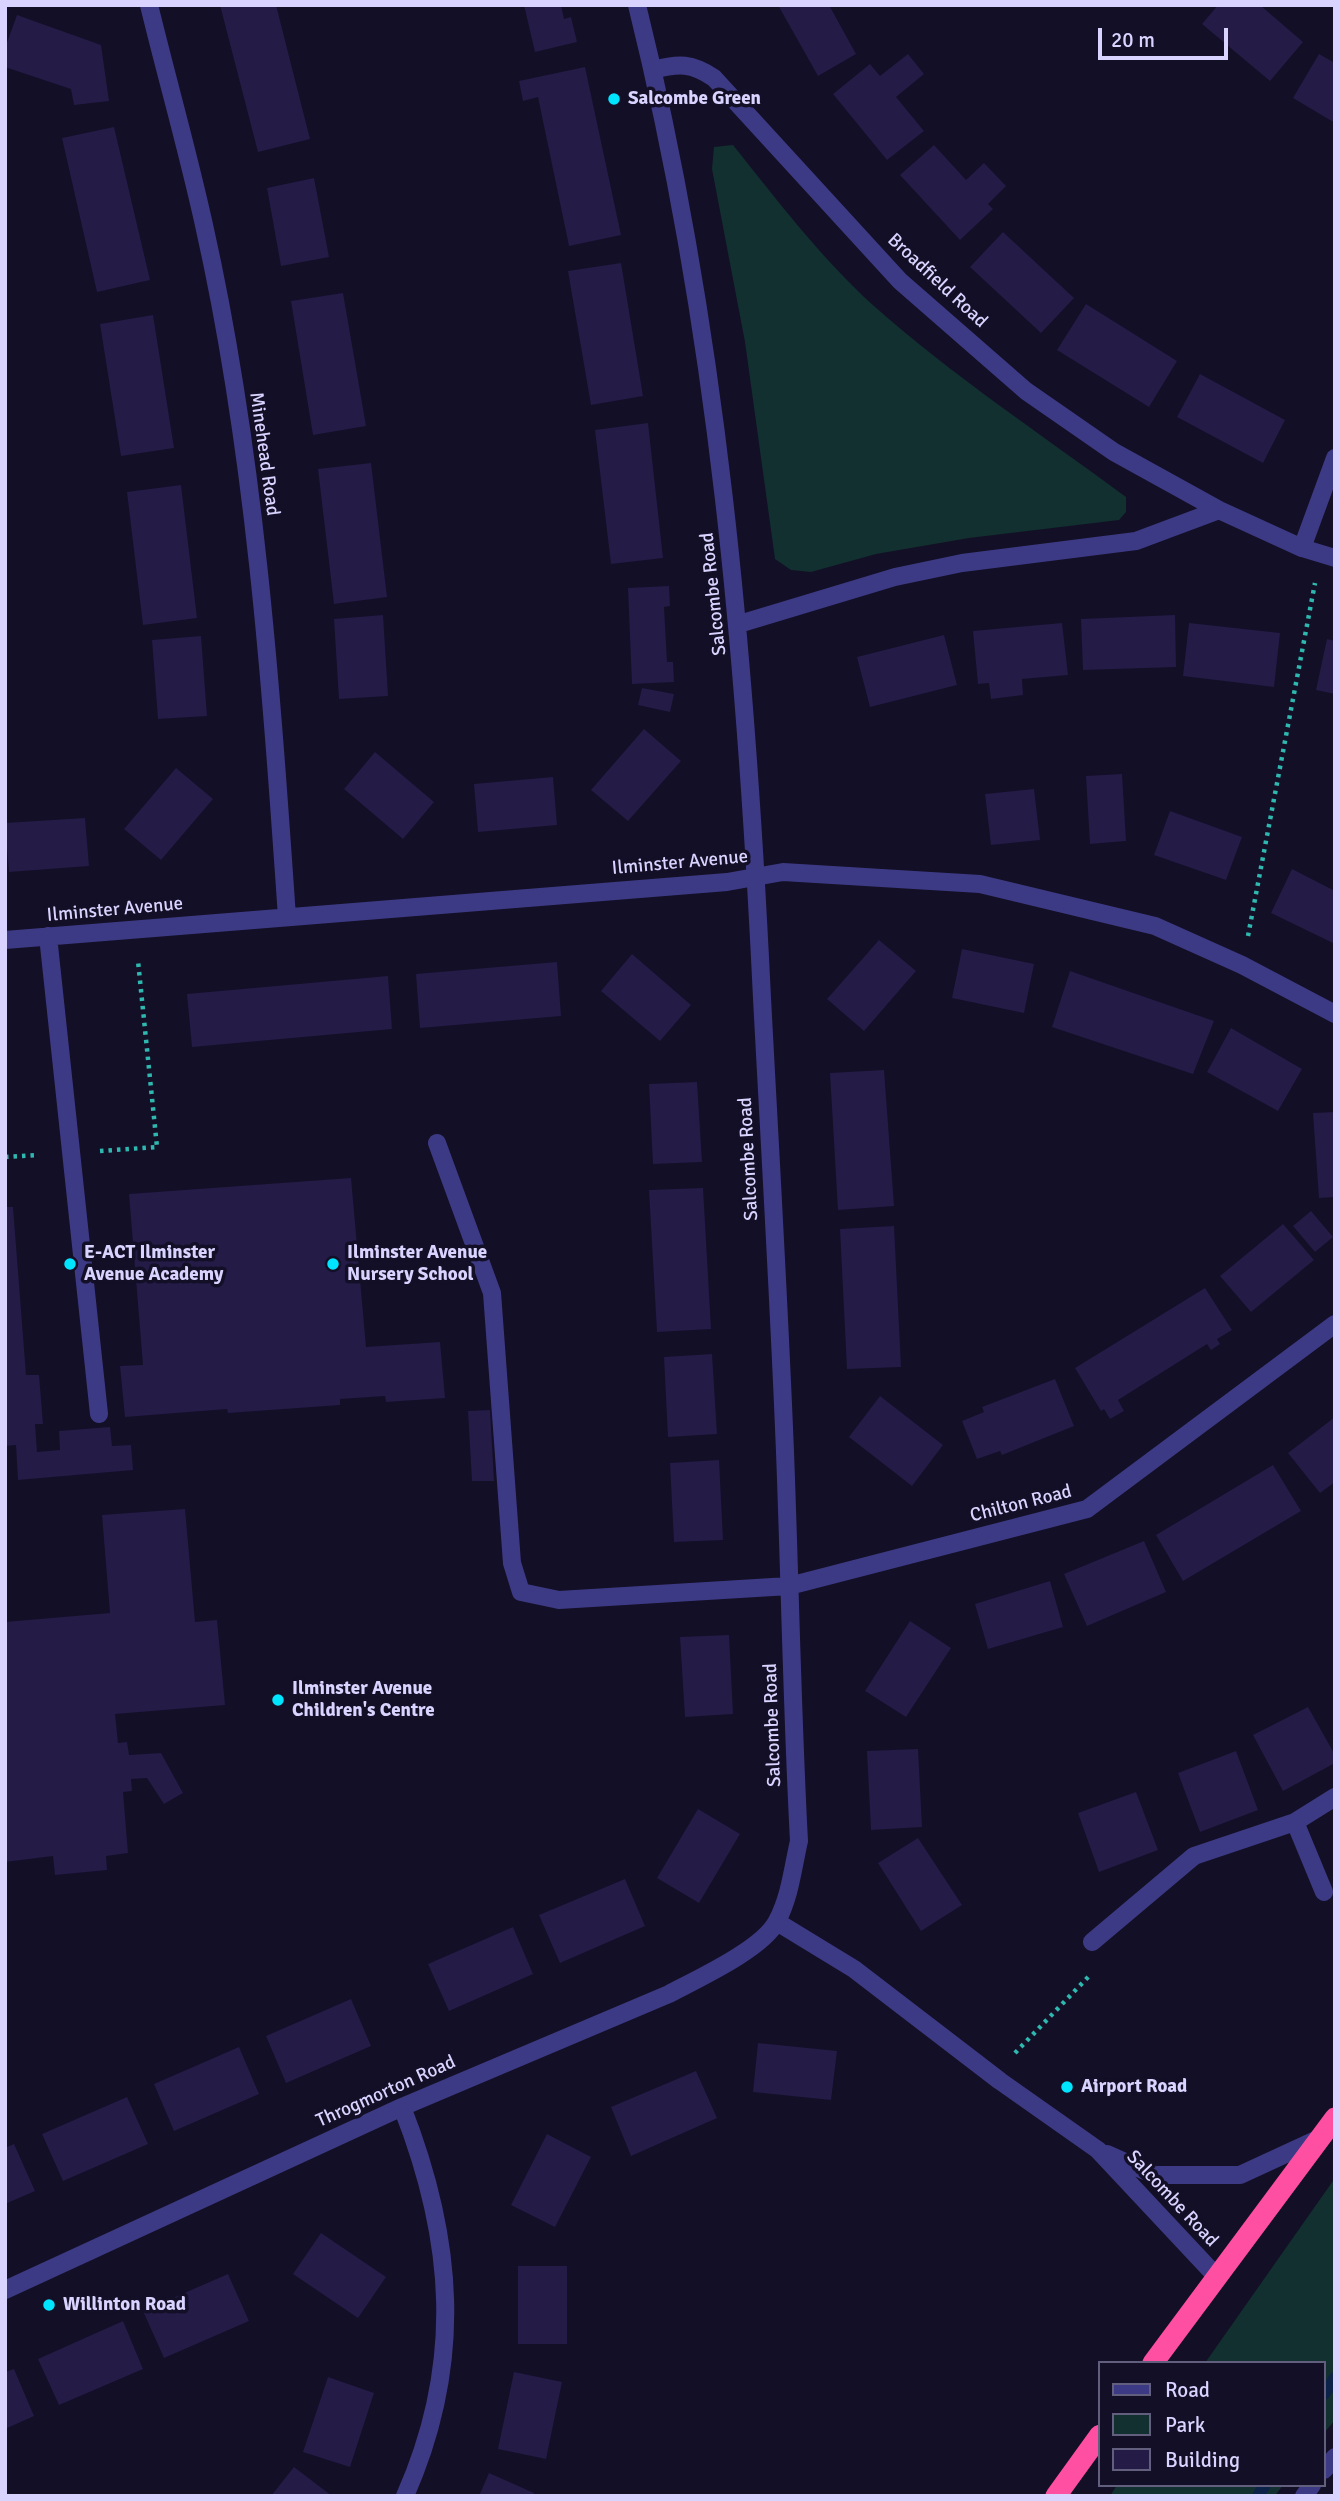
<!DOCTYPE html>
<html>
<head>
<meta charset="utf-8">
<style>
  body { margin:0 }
  #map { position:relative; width:1340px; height:2501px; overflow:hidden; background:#130f26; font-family:Signika,sans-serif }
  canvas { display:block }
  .frame { position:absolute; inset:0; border:7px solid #d9d4ff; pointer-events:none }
  .legend { position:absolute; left:1098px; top:2361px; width:228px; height:126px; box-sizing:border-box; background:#130f26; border:2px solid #625e7d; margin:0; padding:9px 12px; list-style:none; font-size:21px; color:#d9d4ff }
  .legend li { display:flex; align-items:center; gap:14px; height:35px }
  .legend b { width:35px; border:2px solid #625e7d }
  .scale { position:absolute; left:1098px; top:28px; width:130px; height:32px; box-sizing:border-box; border:4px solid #d9d4ff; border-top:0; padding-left:9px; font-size:21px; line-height:24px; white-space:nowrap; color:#d9d4ff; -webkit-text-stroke:5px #130f26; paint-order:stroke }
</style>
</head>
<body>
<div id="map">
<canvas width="1340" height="2501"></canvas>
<div class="frame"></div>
<ul class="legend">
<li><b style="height:9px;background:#3d3a85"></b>Road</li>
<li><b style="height:19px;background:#12302f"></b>Park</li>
<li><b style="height:19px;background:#241b47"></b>Building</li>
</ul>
<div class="scale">20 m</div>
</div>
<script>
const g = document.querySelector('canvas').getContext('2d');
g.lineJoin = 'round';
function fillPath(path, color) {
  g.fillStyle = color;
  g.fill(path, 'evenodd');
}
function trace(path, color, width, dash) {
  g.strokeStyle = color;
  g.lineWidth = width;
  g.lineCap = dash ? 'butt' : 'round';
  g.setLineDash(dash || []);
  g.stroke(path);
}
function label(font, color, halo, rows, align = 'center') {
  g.font = font + ' Signika,sans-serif';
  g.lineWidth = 7;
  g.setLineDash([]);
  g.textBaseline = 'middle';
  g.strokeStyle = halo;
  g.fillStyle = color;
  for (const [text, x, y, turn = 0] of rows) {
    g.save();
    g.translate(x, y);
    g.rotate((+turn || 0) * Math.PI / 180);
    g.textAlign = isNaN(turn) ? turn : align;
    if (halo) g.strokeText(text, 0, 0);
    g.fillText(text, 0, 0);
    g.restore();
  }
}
fillPath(new Path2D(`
  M733,145c44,55 88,113 141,161 79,70 167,128 252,191v15l-7,8 -150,18 -93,16 -65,18 -20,-2 -16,-11 -30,-217 -33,-173 2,-22z
  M1335,2178v242l-11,13v-70h-119z
  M1117,2485h166l-8,11h-165z`), '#12302f');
trace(new Path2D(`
  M1324,2394l11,-16
  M1258,2496l7,-11`), '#0c2248', 12);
fillPath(new Path2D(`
  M220,5h56l34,134 -52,13z
  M524,5h37l3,14 7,-2 6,25 -42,10z
  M778,5h51l27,49 -38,22z
  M1218,5h42l43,37 -33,39 -68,-57z
  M17,15l84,30 8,56 -35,4 -3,-16 -66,-22v-19z
  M908,54l16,20 -28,23 28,34 -37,29 -54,-66 37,-30 10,12z
  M1319,54l16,9v60l-42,-25z
  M585,67l36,168 -52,11 -31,-149 -15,4 -4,-20z
  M114,127l36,153 -53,12 -35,-154z
  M934,145l32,35 18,-17 22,23 -18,18 5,5 -33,31 -60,-65z
  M314,178l15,79 -48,9 -14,-78z
  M1003,232l71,66 -33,35 -71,-66z
  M621,263l22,133 -52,9 -23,-134z
  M343,293l23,133 -53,9 -22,-134z
  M1086,304l91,57 -28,46 -92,-57z
  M153,315l21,133 -53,8 -21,-132z
  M1200,374l85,46 -22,43 -86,-46z
  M648,423l15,135 -52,6 -16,-134z
  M371,463l16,134 -53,7 -16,-135z
  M181,485l16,133 -54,7 -16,-133z
  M669,586l1,20 -6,1 3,55h6l1,20 -42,2 -4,-96z
  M383,615l5,81 -49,3 -5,-80z
  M1175,615l1,52 -93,3 -2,-51z
  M1062,623l6,52 -46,4 1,16 -32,4 -2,-16 -11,1 -5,-53z
  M1189,623l91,10 -6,54 -91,-11z
  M944,635l13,50 -87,22 -13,-50z
  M201,636l6,80 -49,3 -6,-79z
  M1327,639l8,2v53l-19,-4z
  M642,688l32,6 -4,18 -32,-7z
  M644,729l37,32 -53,60 -37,-31z
  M375,752l59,50 -31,37 -59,-50z
  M176,768l37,31 -52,61 -37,-31z
  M1122,774l4,67 -36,3 -4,-68z
  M553,777l4,48 -79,7 -4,-48z
  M1034,789l6,51 -49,5 -6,-51z
  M1170,811l72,26 -16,43 -72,-25z
  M85,818l4,48 -80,6 -4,-49z
  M1292,869l43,22v53l-64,-31z
  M879,940l37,31 -52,60 -37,-32z
  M962,949l72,15 -10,49 -72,-15z
  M632,954l59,51 -31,36 -59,-50z
  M557,962l4,54 -141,12 -4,-54z
  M1070,971l144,50 -21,53 -141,-47z
  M388,976l4,53 -200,18 -5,-53z
  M1231,1028l71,41 -24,42 -71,-39z
  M884,1070l10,136 -56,4 -8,-137z
  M697,1082l5,80 -49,2 -4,-80z
  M1335,1112v85l-16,1 -6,-85z
  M351,1178l15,169 74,-5 5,56 -59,4 -1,-6 -45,3v6l-112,8 -1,-4 -102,8 -5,-51 23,-1 -14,-171z
  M703,1188l8,141 -54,3 -8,-142z
  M5,1207h8l13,168h13l4,49h-8l2,28 23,-2 -1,-19 51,-4 2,19 19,-1 2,25 -115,10 -2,-35 -11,1z
  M1311,1211l22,26 -18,15 -22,-26z
  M1283,1224l31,36 -63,52 -31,-36z
  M894,1226l7,141 -54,2 -7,-140z
  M1205,1288l27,42 -15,9 3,5 -9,6 -4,-6 -89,56 6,11 -14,8 -6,-10 -3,2 -26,-43z
  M712,1354l5,80 -49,3 -4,-80z
  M1055,1379l19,47 -72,29 -2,-4 -23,8 -15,-38 22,-9 -2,-5z
  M880,1396l63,49 -31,41 -63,-49z
  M490,1410l4,71h-22l-4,-70z
  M1335,1417v65l-15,11 -32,-40z
  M719,1460l4,80 -49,2 -4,-79z
  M1273,1465l28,46 -118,70 -27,-46z
  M185,1509l10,113 22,-2 8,85 -110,9 3,29 9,-1 2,13 32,-2 22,40 -19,11 -17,-26 -16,1 1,12 -9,1 5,61 -22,3 1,14 -52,5 -2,-19 -48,6v-240l105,-9 -8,-98z
  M1144,1541l22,51 -79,34 -23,-52z
  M1050,1581l13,46 -75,22 -13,-45z
  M910,1621l41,27 -45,69 -41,-26z
  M729,1635l4,79 -48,3 -5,-80z
  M1308,1707l27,48v8l-52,28 -30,-56z
  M918,1749l4,78 -51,3 -4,-79z
  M1236,1751l22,59 -58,22 -22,-59z
  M1136,1792l22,58 -59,22 -21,-59z
  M698,1809l42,25 -41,69 -42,-25z
  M918,1838l44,67 -41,26 -43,-68z
  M625,1879l20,47 -85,37 -21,-48z
  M513,1927l20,47 -84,37 -21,-47z
  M351,1999l20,47 -85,37 -20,-47z
  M758,2043l79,8 -6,49 -78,-8z
  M239,2047l20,47 -85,37 -20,-47z
  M696,2071l21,47 -86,38 -20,-49z
  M127,2097l21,47 -85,37 -21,-47z
  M547,2134l44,23 -36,70 -44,-22z
  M14,2144l21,47 -30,13v-56z
  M321,2233l65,44 -28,41 -65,-44z
  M518,2266h49v78h-49z
  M228,2274l21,47 -85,37 -21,-47z
  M123,2321l20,48 -84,36 -21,-46z
  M14,2369l20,47 -29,13v-57z
  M514,2372l48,10 -16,77 -48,-10z
  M328,2377l46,16 -24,74 -47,-15z
  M294,2467l38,29h-61z
  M489,2473l45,20 -1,3h-54z`), '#241b47');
trace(new Path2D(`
  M1248,936l67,-353
  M100,1151l57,-4 -19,-186
  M5,1157l34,-2
  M1015,2053l76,-79`), '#2fb8b0', 4.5, [3.5, 5]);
trace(new Path2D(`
  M149,5c18,74 39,147 55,220 51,227 67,461 83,692
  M653,70c26,-7 39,-7 61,8l186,203 126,110 88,61 105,58 83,38 33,10
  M1302,548l33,-90
  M739,624l156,-47 67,-14 174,-22 83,-31
  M48,936l51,478
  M5,940l722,-58 56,-10 197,12 175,42 87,39 93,49
  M437,1143l55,150 20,270 9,29 38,8 230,-14 298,-77 248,-185
  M1295,1822l29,70
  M777,1922l77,47 146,112 98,69 118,126
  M1092,1942l102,-86 101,-34 40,-25
  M402,2107c52,132 62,256 3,389
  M1107,2154l47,21h86l78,-36
  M5,2290l397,-183 267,-113c28,-15 94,-45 108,-73 13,-24 16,-54 22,-80 -7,-130 -9,-259 -14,-389 -6,-152 -15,-303 -23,-454 -16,-335 -44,-667 -125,-993
  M1324,2470l11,-13
  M1304,2496l8,-11`), '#3d3a85', 18);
trace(new Path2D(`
  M1153,2363l182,-245
  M1056,2496l44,-61`), '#ff4fa3', 21);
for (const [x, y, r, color] of [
  [614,99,7,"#00e5ff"],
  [70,1264,7,"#00e5ff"],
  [333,1264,7,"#00e5ff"],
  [278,1700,7,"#00e5ff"],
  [1067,2087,7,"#00e5ff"],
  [49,2305,7,"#00e5ff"]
]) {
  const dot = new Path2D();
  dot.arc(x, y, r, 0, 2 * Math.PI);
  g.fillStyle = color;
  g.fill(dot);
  trace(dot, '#130f26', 2.5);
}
label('bold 19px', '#d9d4ff', '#130f26', [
  ["Salcombe Green",628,99],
  ["E-ACT Ilminster",84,1253],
  ["Avenue Academy",84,1275],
  ["Ilminster Avenue",347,1253],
  ["Nursery School",347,1275],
  ["Ilminster Avenue",292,1689],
  ["Children's Centre",292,1711],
  ["Airport Road",1081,2087],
  ["Willinton Road",63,2305]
], 'left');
label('19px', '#d9d4ff', '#130f26', [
  ["Broadfield Road",937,281,43],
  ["Minehead Road",264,454,82],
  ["Salcombe Road",714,594,-96],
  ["Ilminster Avenue",680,863,-5],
  ["Ilminster Avenue",115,910,-5],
  ["Salcombe Road",749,1159,-93],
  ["Chilton Road",1021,1504,-14],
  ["Salcombe Road",773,1725,-92],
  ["Throgmorton Road",386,2092,-24],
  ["Salcombe Road",1172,2199,47]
]);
</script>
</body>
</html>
